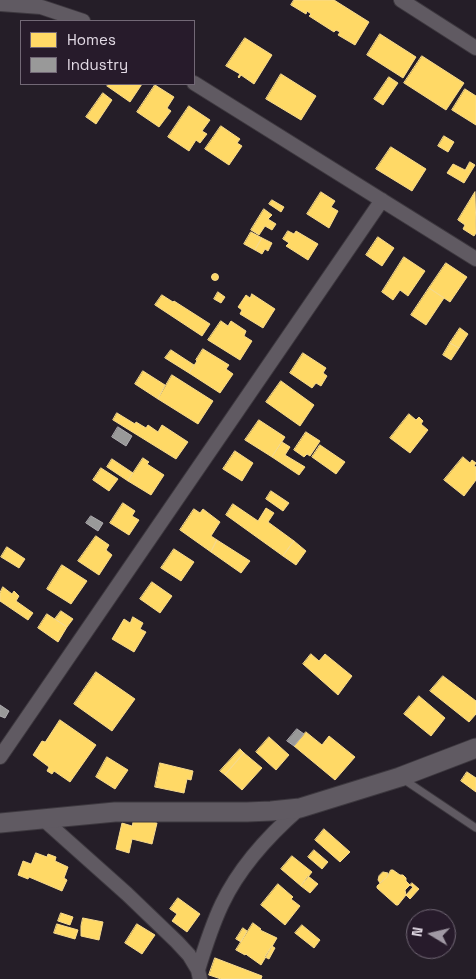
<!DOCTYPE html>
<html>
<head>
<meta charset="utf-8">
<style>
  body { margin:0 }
  #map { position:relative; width:476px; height:979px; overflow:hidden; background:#251e28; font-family:"Space Grotesk",sans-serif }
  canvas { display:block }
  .legend { position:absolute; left:20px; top:20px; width:175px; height:65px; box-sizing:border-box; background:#271b2b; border:1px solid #726876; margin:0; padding:6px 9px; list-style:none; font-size:15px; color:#e3dbe6 }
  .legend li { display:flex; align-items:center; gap:10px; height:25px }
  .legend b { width:25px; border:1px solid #726876 }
  .north { position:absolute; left:406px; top:909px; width:50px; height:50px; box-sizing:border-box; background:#271b2b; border:1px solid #726876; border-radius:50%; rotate:279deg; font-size:14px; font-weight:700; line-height:20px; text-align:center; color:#e3dbe6 }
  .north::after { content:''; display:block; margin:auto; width:18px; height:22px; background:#a099a4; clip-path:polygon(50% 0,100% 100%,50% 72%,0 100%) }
</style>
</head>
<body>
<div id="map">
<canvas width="476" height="979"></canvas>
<ul class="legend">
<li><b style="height:14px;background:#ffd966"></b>Homes</li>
<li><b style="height:14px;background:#999"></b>Industry</li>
</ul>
<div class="north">N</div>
</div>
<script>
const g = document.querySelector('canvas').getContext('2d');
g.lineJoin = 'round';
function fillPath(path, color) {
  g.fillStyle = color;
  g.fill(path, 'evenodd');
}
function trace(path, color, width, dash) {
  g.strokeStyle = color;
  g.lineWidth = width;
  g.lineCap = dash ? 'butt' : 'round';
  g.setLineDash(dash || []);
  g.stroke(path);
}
const homes = new Path2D(`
  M294,0h40l35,22 -14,23 -17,-10 2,-3 -4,-2 -2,2 -25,-16 2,-2 -4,-3 -1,3 -15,-9z
  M380,34l36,23 -13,21 -36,-23z
  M245,38l27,17 -18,29 -13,-9 -2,3 -1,-1 2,-3 -14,-8z
  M422,56l42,27 -18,27 -42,-27z
  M281,74l35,22 -15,24 -35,-21z
  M389,77l9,6 -15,22 -9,-6z
  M109,84h33l-12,18 -23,-16z
  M155,85l19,12 -7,11 4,3 -12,16 -22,-15z
  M465,89l11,7v29l-24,-15z
  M103,93l9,7 -16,24 -10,-7z
  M189,106l21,14 -8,11 5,3 -7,9 -4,-3 -7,11 -21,-14z
  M221,126l19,13 -3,4 5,3 -13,19 -24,-16z
  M444,136l10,6 -6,10 -10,-6z
  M391,147l35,22 -14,22 -36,-22z
  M470,162l5,3 -11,18 -17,-10 6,-9 12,6z
  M321,192l14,9 -4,6 7,4 -9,17 -22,-14z
  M475,192l1,41 -2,3 -11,-7 2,-4 -7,-5z
  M272,200l12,7 -3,5 -12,-8z
  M264,209l8,6 -4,4 8,5 -4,6 -7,-4 -6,9 -8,-5z
  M288,231l6,3 2,-3 22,13 -10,16 -22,-14 3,-3 -6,-4z
  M251,232l11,6 -7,12 -11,-6z
  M378,237l16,11 -12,18 -16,-11z
  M262,238l10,5 -4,8 -3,-2 -3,5 -7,-4z
  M404,257l21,14 -17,25 -8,-6 -7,10 -11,-8z
  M446,263l21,14 -17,25 -21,-14z
  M211.5 277a3.5 3.5 0 1 1 7 0a3.5 3.5 0 1 1-7 0Z
  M429,288l15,10 -18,27 -15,-10z
  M218,292l7,5 -4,6 -7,-4z
  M252,294l23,15 -12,19 -23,-14 2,-4 -4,-3 8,-12 4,3z
  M162,295l11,7 1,-1 36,23 -8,12 -47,-31z
  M221,321l7,5 3,-5 15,10 -2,5 8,5 -12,19 -32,-20z
  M460,328l8,6 -9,14 -9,-5z
  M450,343l9,5 -8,12 -8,-5z
  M203,349l26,16 -3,4 7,5 -13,19 -31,-20 8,-12 -1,-1z
  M171,350l23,15 -5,8 -24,-15z
  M303,353l23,15 -3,5 4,3 -6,10 -5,-3 -4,5 -22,-15z
  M143,371l22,14 -7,14 -23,-15z
  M172,375l41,26 -15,23 -40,-25z
  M281,381l33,24 -14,21 -34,-24z
  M117,413l18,11 1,-2 10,6 2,-3 10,7 4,-7 26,17 -12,17 -63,-39z
  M409,414l7,6 3,-3 4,4 -2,3 7,6 -18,23 -20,-15z
  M259,420l26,17 -13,20 -27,-17z
  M306,432l14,9 -10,15 -3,-2 -3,3 -10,-7z
  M282,442l8,5 -5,8 20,12 -6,8 -27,-18z
  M320,445l25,17 -9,12 -24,-17z
  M235,451l18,12 -11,18 -19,-12z
  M463,457l7,6 2,-3 4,3 -2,3 2,1v13l-12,16 -20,-16z
  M143,458l6,4 -2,2 17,11 -13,20 -23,-14z
  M112,459l21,14 -5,8 -21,-14z
  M101,468l17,11 -9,12 -16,-11z
  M271,491l18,12 -6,8 -17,-12z
  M123,503l12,8 -3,5 7,4 -10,15 -19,-12z
  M233,504l25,17 8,-13 8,5 -6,9 26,19 -11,15 -57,-41z
  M194,509l6,4 3,-4 17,13 -9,14 6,4 -6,12 -31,-22z
  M96,536l13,9 -3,5 6,5 -13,20 -21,-14z
  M217,540l33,21 -9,12 -30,-21z
  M294,541l12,10 -10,14 -13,-9z
  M7,547l18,12 -6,9 -18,-11z
  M174,549l20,13 -13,19 -20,-13z
  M62,565l25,16 -16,23 -24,-15z
  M152,582l20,14 -12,17 -20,-14z
  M3,587l9,7 2,-3 5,5 -3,5 17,12 -5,7 -28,-19v-8z
  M61,611l12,8 -6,8 -12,-8z
  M47,614l20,13 -9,15 -20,-14z
  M133,617l10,6 -3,6 6,3 -12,20 -22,-13 12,-20 6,4z
  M311,654l8,7 6,-7 27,22 -14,19 -35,-31z
  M96,672l39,27 -23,32 -38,-27z
  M443,676l33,25v13l-7,8 -39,-31z
  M419,696l26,22 -14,18 -27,-22z
  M60,720l36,25 -26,37 -16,-11 -2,3 -5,-3 2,-4 -16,-12 9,-14 3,1z
  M306,732l16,13 7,-9 26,21 -20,23 -41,-34z
  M269,737l20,18 -13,15 -20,-18z
  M240,749l4,4 -19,22 -5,-4z
  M244,753l18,15 -20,22 -17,-15z
  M107,757l21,13 -13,19 -19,-12z
  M160,763l33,8 -2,9 -4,-1 -3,14 -29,-6z
  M467,772l9,6v14l-15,-11z
  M134,818l23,5 -5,21 -20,-5 -3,14 -13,-4 6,-26 10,3z
  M324,829l26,23 -10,10 -25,-22z
  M314,850l14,12 -6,7 -14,-12z
  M36,853l11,4 1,-3 8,3 -1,4 13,6 -4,11 3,2 -5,11 -33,-14 -1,2 -10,-4 5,-14 8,3z
  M292,856l20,16 -11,14 -20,-17z
  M391,870h2l7,5h3l3,3v3l4,4 -5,5 1,5 -8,10h-2l-19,-17v-2l10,-9z
  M383,872l5,1 -1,4 -7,6 -2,-3 1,-4z
  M308,876l10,8 -8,9 -9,-7z
  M412,883l7,6 -9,10 -4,-4 7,-8 -3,-2z
  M278,884l15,13 -2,2 9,7 -15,19 -24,-20z
  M178,898l22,16 -13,18 -15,-11 5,-7 -7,-5z
  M61,913l12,4 -3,8 -12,-4z
  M83,918l20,4 -4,18 -18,-4v-10z
  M253,923l8,6 -1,1 17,8 -16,27 -14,-10 -1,-1 -1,1 -9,-5z
  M57,924l21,6 -3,9 -21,-6z
  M137,924l18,11 -13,19 -17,-11z
  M302,925l18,15 -6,8 -19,-15z
  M243,928l4,3 -6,11 -5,-3z
  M272,946l3,2 -6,11 -4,-2z
  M215,958l47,18 -1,3h-40l-12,-4z`);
fillPath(homes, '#ffd966');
trace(homes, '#f7da8c', 1);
const industry = new Path2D(`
  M118,427l14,9 -6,10 -14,-9z
  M91,516l12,7 -5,8 -12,-8z
  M0,705l9,6 -4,7 -5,-2z
  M297,729l7,5 -10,12 -7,-5z`);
fillPath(industry, '#999');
trace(industry, '#afadb0', 1);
const lane = new Path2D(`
  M403,779l73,49`);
const street = new Path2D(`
  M401,0l75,48
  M0,4l41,3 42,14
  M194,83l282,176
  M0,757l382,-557
  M43,819l84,75 50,48 12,13 9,15 2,9
  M198,970c7,-23 14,-45 24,-66 18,-38 47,-69 78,-96`);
const secondary = new Path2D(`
  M0,823l115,-11h132l24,-1 29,-3 100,-31 76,-29`);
trace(lane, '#3d383f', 9);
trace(street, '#3d383f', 16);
trace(secondary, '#3d383f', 21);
trace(lane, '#605a62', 7);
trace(street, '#605a62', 14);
trace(secondary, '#605a62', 19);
</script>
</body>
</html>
